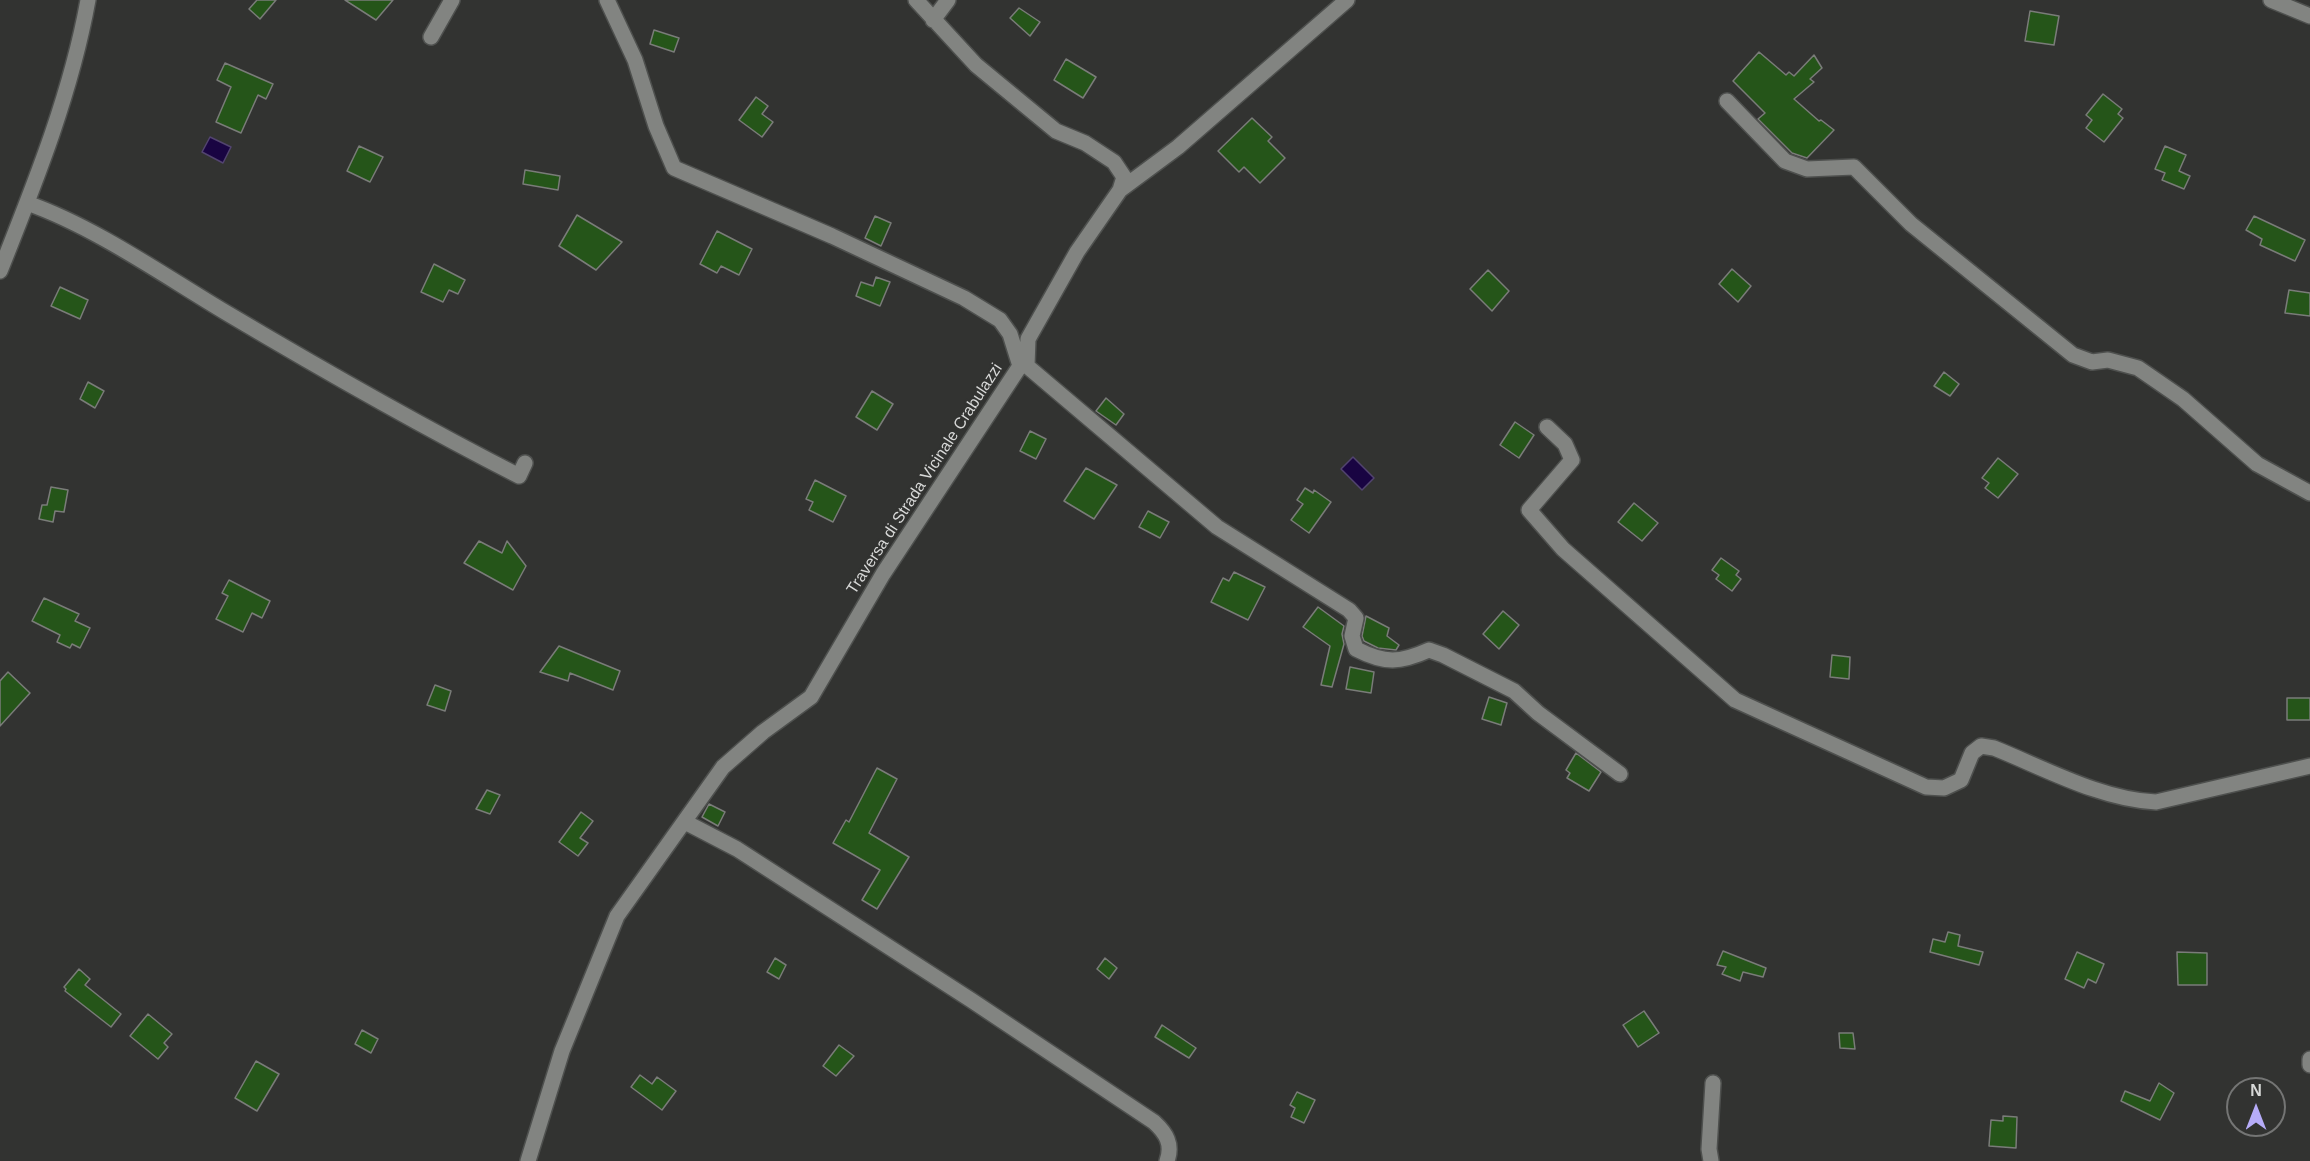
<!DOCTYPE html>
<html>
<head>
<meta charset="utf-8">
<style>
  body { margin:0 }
  #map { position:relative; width:2310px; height:1161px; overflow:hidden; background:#323331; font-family:Arial,sans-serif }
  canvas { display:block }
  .north { position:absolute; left:2226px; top:1077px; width:60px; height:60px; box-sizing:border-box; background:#323331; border:2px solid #747574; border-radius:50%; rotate:0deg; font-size:16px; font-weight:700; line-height:24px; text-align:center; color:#d8d9d8 }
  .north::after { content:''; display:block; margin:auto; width:21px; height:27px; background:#b6acf8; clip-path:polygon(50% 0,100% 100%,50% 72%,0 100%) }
</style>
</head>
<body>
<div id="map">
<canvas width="2310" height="1161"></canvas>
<div class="north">N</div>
</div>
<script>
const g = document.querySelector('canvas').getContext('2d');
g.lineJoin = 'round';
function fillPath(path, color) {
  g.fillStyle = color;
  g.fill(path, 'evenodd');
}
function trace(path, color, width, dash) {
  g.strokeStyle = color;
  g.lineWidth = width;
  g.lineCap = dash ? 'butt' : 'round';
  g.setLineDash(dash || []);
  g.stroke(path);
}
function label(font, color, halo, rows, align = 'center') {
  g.font = font + ' Arial,sans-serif';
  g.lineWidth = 4.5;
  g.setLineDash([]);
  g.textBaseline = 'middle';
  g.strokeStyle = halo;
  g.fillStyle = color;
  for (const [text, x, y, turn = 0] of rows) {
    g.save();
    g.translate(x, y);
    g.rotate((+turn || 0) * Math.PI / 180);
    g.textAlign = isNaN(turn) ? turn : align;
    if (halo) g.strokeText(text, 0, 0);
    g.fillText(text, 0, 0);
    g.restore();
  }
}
const water = new Path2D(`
  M210,137l21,10 -8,16 -21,-11z
  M1353,457l21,21 -12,12 -21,-21z`);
fillPath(water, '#190442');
trace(water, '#52446f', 1.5);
const building = new Path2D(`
  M257,0h19l-16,19 -11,-10z
  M345,0h48l-17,20z
  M1019,8l21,14 -10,14 -20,-18z
  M2030,11l29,5 -5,29 -29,-4z
  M654,30l25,8 -5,14 -24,-8z
  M1759,52l27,23 3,-3 5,4 20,-21 8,13 -12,11 4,3 -20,17 25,22 2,-1 13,10 -27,28 -15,-5 -34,-34 7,-6 -32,-32z
  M1066,59l30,18 -13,21 -29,-18z
  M225,63l48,21 -7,15 -8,-4 -17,38 -25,-11 15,-35 -14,-7z
  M2103,94l19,15 -4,5 5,4 -19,24 -18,-14 6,-8 -6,-5z
  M756,97l12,9 -6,8 11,8 -11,15 -23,-17z
  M1252,118l20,19 -4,4 17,17 -25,25 -16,-16 -5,5 -21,-21z
  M359,146l24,11 -13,25 -23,-11z
  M2165,146l21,9 -7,16 11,5 -6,13 -22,-9 3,-7 -10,-4z
  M525,170l35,6 -2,14 -35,-6z
  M577,215l45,27 -26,28 -37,-24z
  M875,216l16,7 -10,23 -16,-8z
  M2254,216l51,24 -10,21 -35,-16 2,-6 -16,-9z
  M717,231l35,18 -13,26 -18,-9 -4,7 -17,-9z
  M434,264l31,16 -7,14 -9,-4 -6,12 -22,-10z
  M1732,269l19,17 -13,16 -19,-18z
  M1488,270l21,21 -17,20 -22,-22z
  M876,277l14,5 -10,24 -24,-10 5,-14 12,4z
  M60,287l28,13 -8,19 -29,-13z
  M2289,290l21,3v23l-25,-3z
  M1944,372l15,12 -9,12 -16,-10z
  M88,382l16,9 -9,17 -15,-9z
  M872,391l21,13 -16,26 -21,-13z
  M1106,398l18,16 -8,11 -20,-14z
  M1515,422l19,13 -15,23 -19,-13z
  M1030,431l16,8 -10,20 -16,-8z
  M1998,458l20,16 -20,24 -13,-10 4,-5 -7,-5z
  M1086,468l31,17 -23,34 -30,-18z
  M815,480l31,16 -13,26 -24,-12 4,-8 -7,-3z
  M51,487l17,3 -4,22 -9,-1 -2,11 -14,-3 3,-14h5z
  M1305,488l8,5 1,-3 17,12 -22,31 -18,-13 12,-16 -6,-4z
  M1634,503l24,20 -16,18 -24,-19z
  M1148,511l21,11 -9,16 -21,-11z
  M479,541l23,12 5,-12 19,25 -13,24 -49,-27z
  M1721,558l18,13 -3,4 5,4 -9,12 -16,-12 3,-4 -7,-5z
  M1234,572l31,15 -17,33 -37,-18 12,-24 6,3z
  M229,580l41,21 -8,17 -10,-5 -9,19 -27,-13 12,-23 -6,-3z
  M44,598l35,16 -4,7 15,7 -10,20 -8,-4 -2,4 -13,-6 3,-7 -28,-14z
  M1318,607l26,19 -2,8 2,10 -12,43 -11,-2 9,-39 -27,-19z
  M1503,611l16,14 -20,24 -16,-15z
  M1366,616l23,12 -2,8 12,9 -3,5 -18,-2 -14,-7 -2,-5z
  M559,646l61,25 -7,19 -43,-17 -2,8 -28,-9z
  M1832,655l18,2 -1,22 -19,-2z
  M1350,667l24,5 -3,21 -25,-4z
  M8,672l22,21 -30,33v-45z
  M435,685l16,6 -6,20 -18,-6z
  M1489,697l18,6 -6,22 -19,-6z
  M2287,698h23v22h-23z
  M1576,753l25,19 -12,19 -22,-13 3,-5 -4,-3z
  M877,768l20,11 -28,54 40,24 -32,52 -15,-9 18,-30 -47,-27 13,-23 3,2z
  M487,790l13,5 -10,19 -14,-5z
  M709,804l16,8 -7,14 -16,-9z
  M581,812l12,9 -13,17 8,5 -10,13 -19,-14z
  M1948,932l12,3 -2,11 25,6 -4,13 -49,-13 3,-13 12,3z
  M1723,951l43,17 -3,9 -20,-5 -3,9 -18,-7 4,-7 -9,-2z
  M2077,952l27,12 -8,19 -8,-4 -4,9 -19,-9z
  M2177,952l30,1v32h-29z
  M775,958l11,7 -7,14 -12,-7z
  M1105,958l12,10 -8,11 -12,-10z
  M79,969l11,10 -5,6 36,29 -10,13 -46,-36 1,-2 -2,-2z
  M1644,1011l15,22 -21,14 -15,-22z
  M148,1014l24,20 -8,9 4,4 -10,12 -28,-23z
  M1162,1025l34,23 -7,10 -34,-21z
  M362,1030l16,9 -7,14 -16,-9z
  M1839,1033h14l2,16 -15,-1z
  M839,1045l15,11 -18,20 -13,-10z
  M256,1061l23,13 -22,37 -22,-13z
  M640,1075l12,9 5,-7 19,14 -14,19 -31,-23z
  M2159,1083l15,10 -14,27 -39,-19 4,-10 25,10z
  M1297,1092l18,8 -11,23 -13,-6 4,-9 -5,-3z
  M2003,1116l14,1 -1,31 -27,-2 2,-26 12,1z`);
fillPath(building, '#255519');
trace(building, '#7a7c79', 1.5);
const minor = new Path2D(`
  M607,0l28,60 21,66 18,42 158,68 132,62 36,22 10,14 10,32
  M916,0l60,65 80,66 29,12 29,19 10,15 -4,13 -43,62 -49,87 -1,27
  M2271,0l39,16
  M933,20l15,-20
  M431,37l21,-37
  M1727,101l58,60 22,8 47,-2 57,57 162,131 19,7 16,-2 30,8 45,31 74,65 53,29
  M1120,190l58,-43 169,-147
  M27,203c68,24 136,72 198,109 96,57 194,113 294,164l6,-13
  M0,271c35,-88 71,-177 88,-271
  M1547,427l18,17 7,16 -43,50 34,39 172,151 191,87 18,1 17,-8 11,-27 9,-7 13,2c50,20 108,52 162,54l154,-36
  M685,822l52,27 234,151 183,122c12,11 19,22 13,39
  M2310,1059v6
  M528,1161l34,-110 55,-135 106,-149 40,-35 48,-35 72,-123 137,-208h7l190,161 132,83 7,8 -4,18 4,13c29,15 44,14 73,1l14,5 71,36 24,22 82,61
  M1711,1161l-2,-12 4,-66`);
trace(minor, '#4e504e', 18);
trace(minor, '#828481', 15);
label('16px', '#d8d9d8', '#323331', [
  ["Traversa di Strada Vicinale Crabulazzi",925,479,-57]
]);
</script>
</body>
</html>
